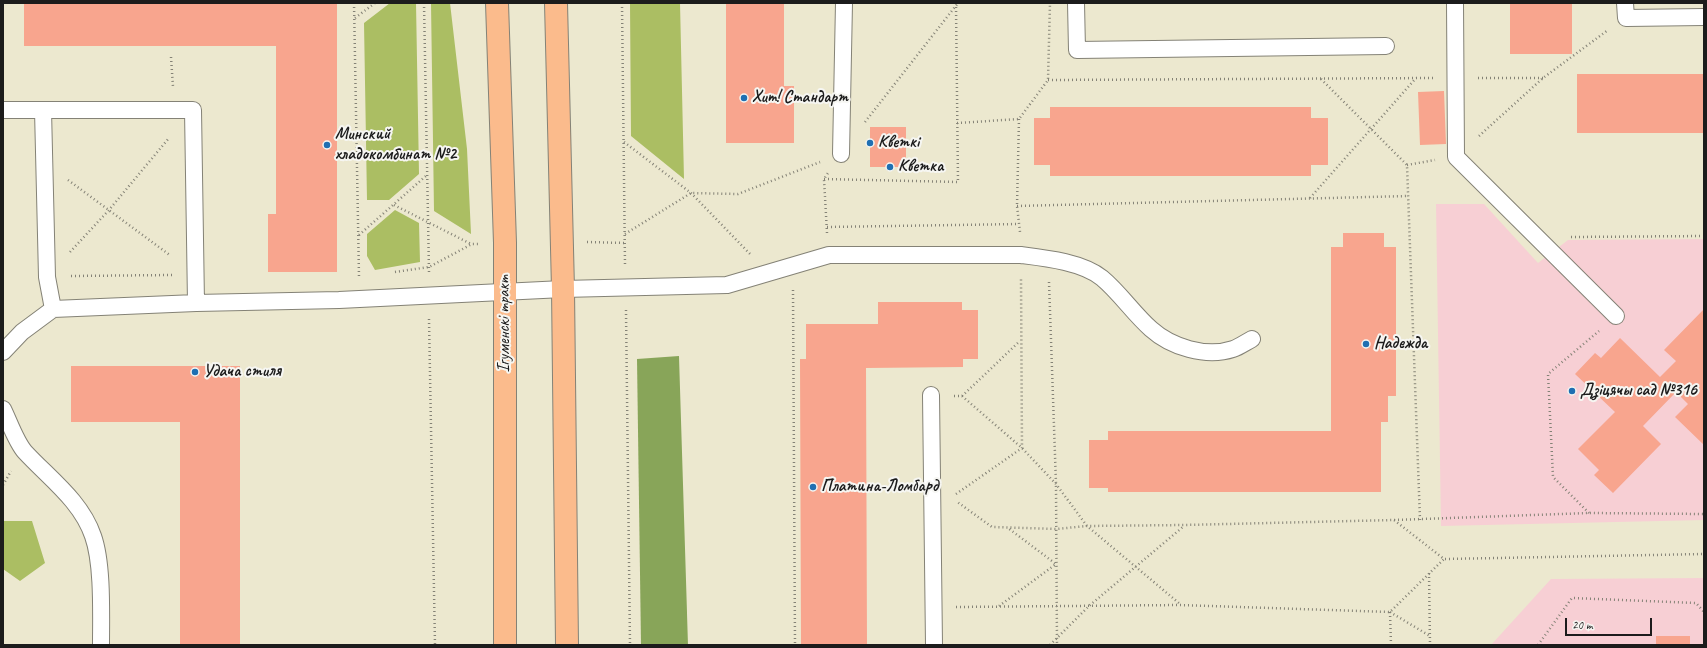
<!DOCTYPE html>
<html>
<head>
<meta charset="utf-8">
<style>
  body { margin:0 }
  #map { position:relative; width:1707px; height:648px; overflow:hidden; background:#ece8cf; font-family:Caveat,sans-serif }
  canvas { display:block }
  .frame { position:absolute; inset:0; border:4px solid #1c1c1c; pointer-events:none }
  .scale { position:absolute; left:1565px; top:618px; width:87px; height:18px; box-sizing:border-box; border:2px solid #1c1c1c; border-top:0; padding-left:5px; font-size:12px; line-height:14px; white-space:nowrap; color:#1c1c1c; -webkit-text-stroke:3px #f6f6f2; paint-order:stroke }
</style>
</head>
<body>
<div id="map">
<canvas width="1707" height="648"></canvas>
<div class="frame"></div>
<div class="scale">20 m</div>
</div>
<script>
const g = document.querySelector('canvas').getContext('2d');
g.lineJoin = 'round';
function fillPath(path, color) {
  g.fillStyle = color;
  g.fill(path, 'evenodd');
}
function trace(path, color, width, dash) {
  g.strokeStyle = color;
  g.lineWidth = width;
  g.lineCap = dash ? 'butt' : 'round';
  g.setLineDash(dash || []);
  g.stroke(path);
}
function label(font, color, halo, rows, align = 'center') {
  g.font = font + ' Caveat,sans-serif';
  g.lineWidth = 4;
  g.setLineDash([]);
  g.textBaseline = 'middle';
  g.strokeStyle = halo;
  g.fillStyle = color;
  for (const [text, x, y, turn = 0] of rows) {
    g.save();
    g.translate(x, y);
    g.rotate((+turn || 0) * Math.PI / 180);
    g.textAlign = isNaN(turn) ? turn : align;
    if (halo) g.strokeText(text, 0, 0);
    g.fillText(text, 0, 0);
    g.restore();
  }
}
fillPath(new Path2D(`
  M1436,204h48l54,59 30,-23 136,-1v281l-263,6z
  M1704,578v67h-213l60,-66z`), '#f7cfd4');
fillPath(new Path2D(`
  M390,3h26l3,171 -30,26h-22l-3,-177z
  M431,3h19l17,146 4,85 -37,-23z
  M630,3h50l4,176 -53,-43z
  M395,210l24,13 1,39 -45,8 -8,-14v-22z
  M3,521h29l13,42 -25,18 -17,-12z`), '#abbe63');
fillPath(new Path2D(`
  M679,356l9,289h-47l-4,-286z`), '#88a559');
fillPath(new Path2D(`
  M24,3h313v269h-69v-58h8v-168h-252z
  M726,3h58v83h10v57h-68z
  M1510,3h62v51h-62z
  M1577,74h127v59h-127z
  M1444,91l2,53 -26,1 -2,-53z
  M1050,107h261v11h17v47h-17v11h-261v-11h-16v-47h16z
  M870,127h36v40h-36z
  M1343,233h41v14h12v149h-8v26h-7v70h-273v-4h-19v-48h19v-9h223v-184h12z
  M878,302h84v8h16v49h-15v8l-97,1 1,277h-66l-1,-286h6v-35h72z
  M1704,309v136l-29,-28 13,-13 -12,-12 -33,34 18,18 -48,49 -19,-18 5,-5 -21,-21 37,-37 -40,-38 20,-21 6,5 19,-20 40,39 16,-16 -12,-11z
  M71,366h169v279h-60v-223h-109z
  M1656,636h34v9h-34z`), '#f8a58e');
const service = new Path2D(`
  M1076,3l1,47 309,-4
  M1455,3l1,154 160,159
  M1625,3l1,15 78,-1
  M3,110h190l3,193
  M43,110l4,167 6,32
  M841,154l3,-151
  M3,352l19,-20 31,-23 143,-6 143,-3 224,-11 164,-4 102,-30h192c24,3 61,7 81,23 18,15 31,35 49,51 20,18 55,29 82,20 6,-2 13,-7 19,-10
  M931,395l3,250
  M3,409c6,12 13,33 22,43 25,27 56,49 68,84 10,28 8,79 8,109`);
const primary = new Path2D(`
  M497,3l8,240v402
  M556,3l7,286 4,356`);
trace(service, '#848276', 18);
trace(primary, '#848276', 24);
trace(new Path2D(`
  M354,3l5,274
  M424,3l5,269
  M622,3l3,262
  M355,18l20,-15
  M171,57l2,30
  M1478,78h65
  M1321,79l86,86 13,355
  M1048,80l385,-2
  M1019,119l-2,87 3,26
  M865,122l93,-119
  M957,123l62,-4 29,-39 2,-77
  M1479,136l64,-58 65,-48
  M624,142l67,51 59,61
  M1407,165l28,-5
  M824,179l134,3 -2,-177
  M68,180l103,76
  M1310,198l106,-120
  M394,205l77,39
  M1017,206l391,-10
  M827,227l192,-3
  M827,233l-3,-54 4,-6
  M625,234l66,-41 47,1 82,-32
  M359,235l68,-60
  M1571,237l133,-1
  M587,242l38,1
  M70,252l39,-42 60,-72
  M395,272l34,-5 43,-23h7
  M71,276l101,-1
  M1049,282l7,202 1,161
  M793,290l2,355
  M626,310l4,335
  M429,319l6,326
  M954,396h8l60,52 34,36 31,42 93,78
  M962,396l58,-55
  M3,485l8,-14
  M956,494l66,-46 -1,-171
  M1589,513l-36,-36 -5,-103 51,-43
  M1394,520l195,-7 115,1
  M1445,559l259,-5
  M1429,573l1,72
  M999,606l57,-42 -48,-36
  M956,607l224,-2 210,7 54,-53 -50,-39 -209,5 -98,1 -31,3 -64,-2 -36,-26
  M1390,612l40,24
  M1390,612l1,33
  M1050,645l39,-39 95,-80
  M1538,645l34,-47 124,5 8,9`), '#848276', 2.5, [1, 3]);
trace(service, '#fff', 16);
trace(primary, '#fbbb8c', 22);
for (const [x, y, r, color] of [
  [744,98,4,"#1f6fb2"],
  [870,143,4,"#1f6fb2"],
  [327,145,4,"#1f6fb2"],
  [890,167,4,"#1f6fb2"],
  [1366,344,4,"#1f6fb2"],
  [195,372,4,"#1f6fb2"],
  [1572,391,4,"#1f6fb2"],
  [813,487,4,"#1f6fb2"]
]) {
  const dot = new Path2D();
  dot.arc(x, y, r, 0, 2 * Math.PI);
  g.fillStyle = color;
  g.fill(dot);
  trace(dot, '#f6f6f2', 1.5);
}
label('bold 17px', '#1c1c1c', '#f6f6f2', [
  ["Хит! Стандарт",752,98],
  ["Минский",335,135],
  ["хладокомбинат №2",335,155],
  ["Кветкі",878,143],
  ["Кветка",898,167],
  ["Надежда",1374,344],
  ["Удача стиля",203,372],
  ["Дзіцячы сад №316",1580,391],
  ["Платина-Ломбард",821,487]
], 'left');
label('17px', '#1c1c1c', '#f6f6f2', [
  ["Ігуменскі тракт",505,324,-90]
]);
</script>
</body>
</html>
